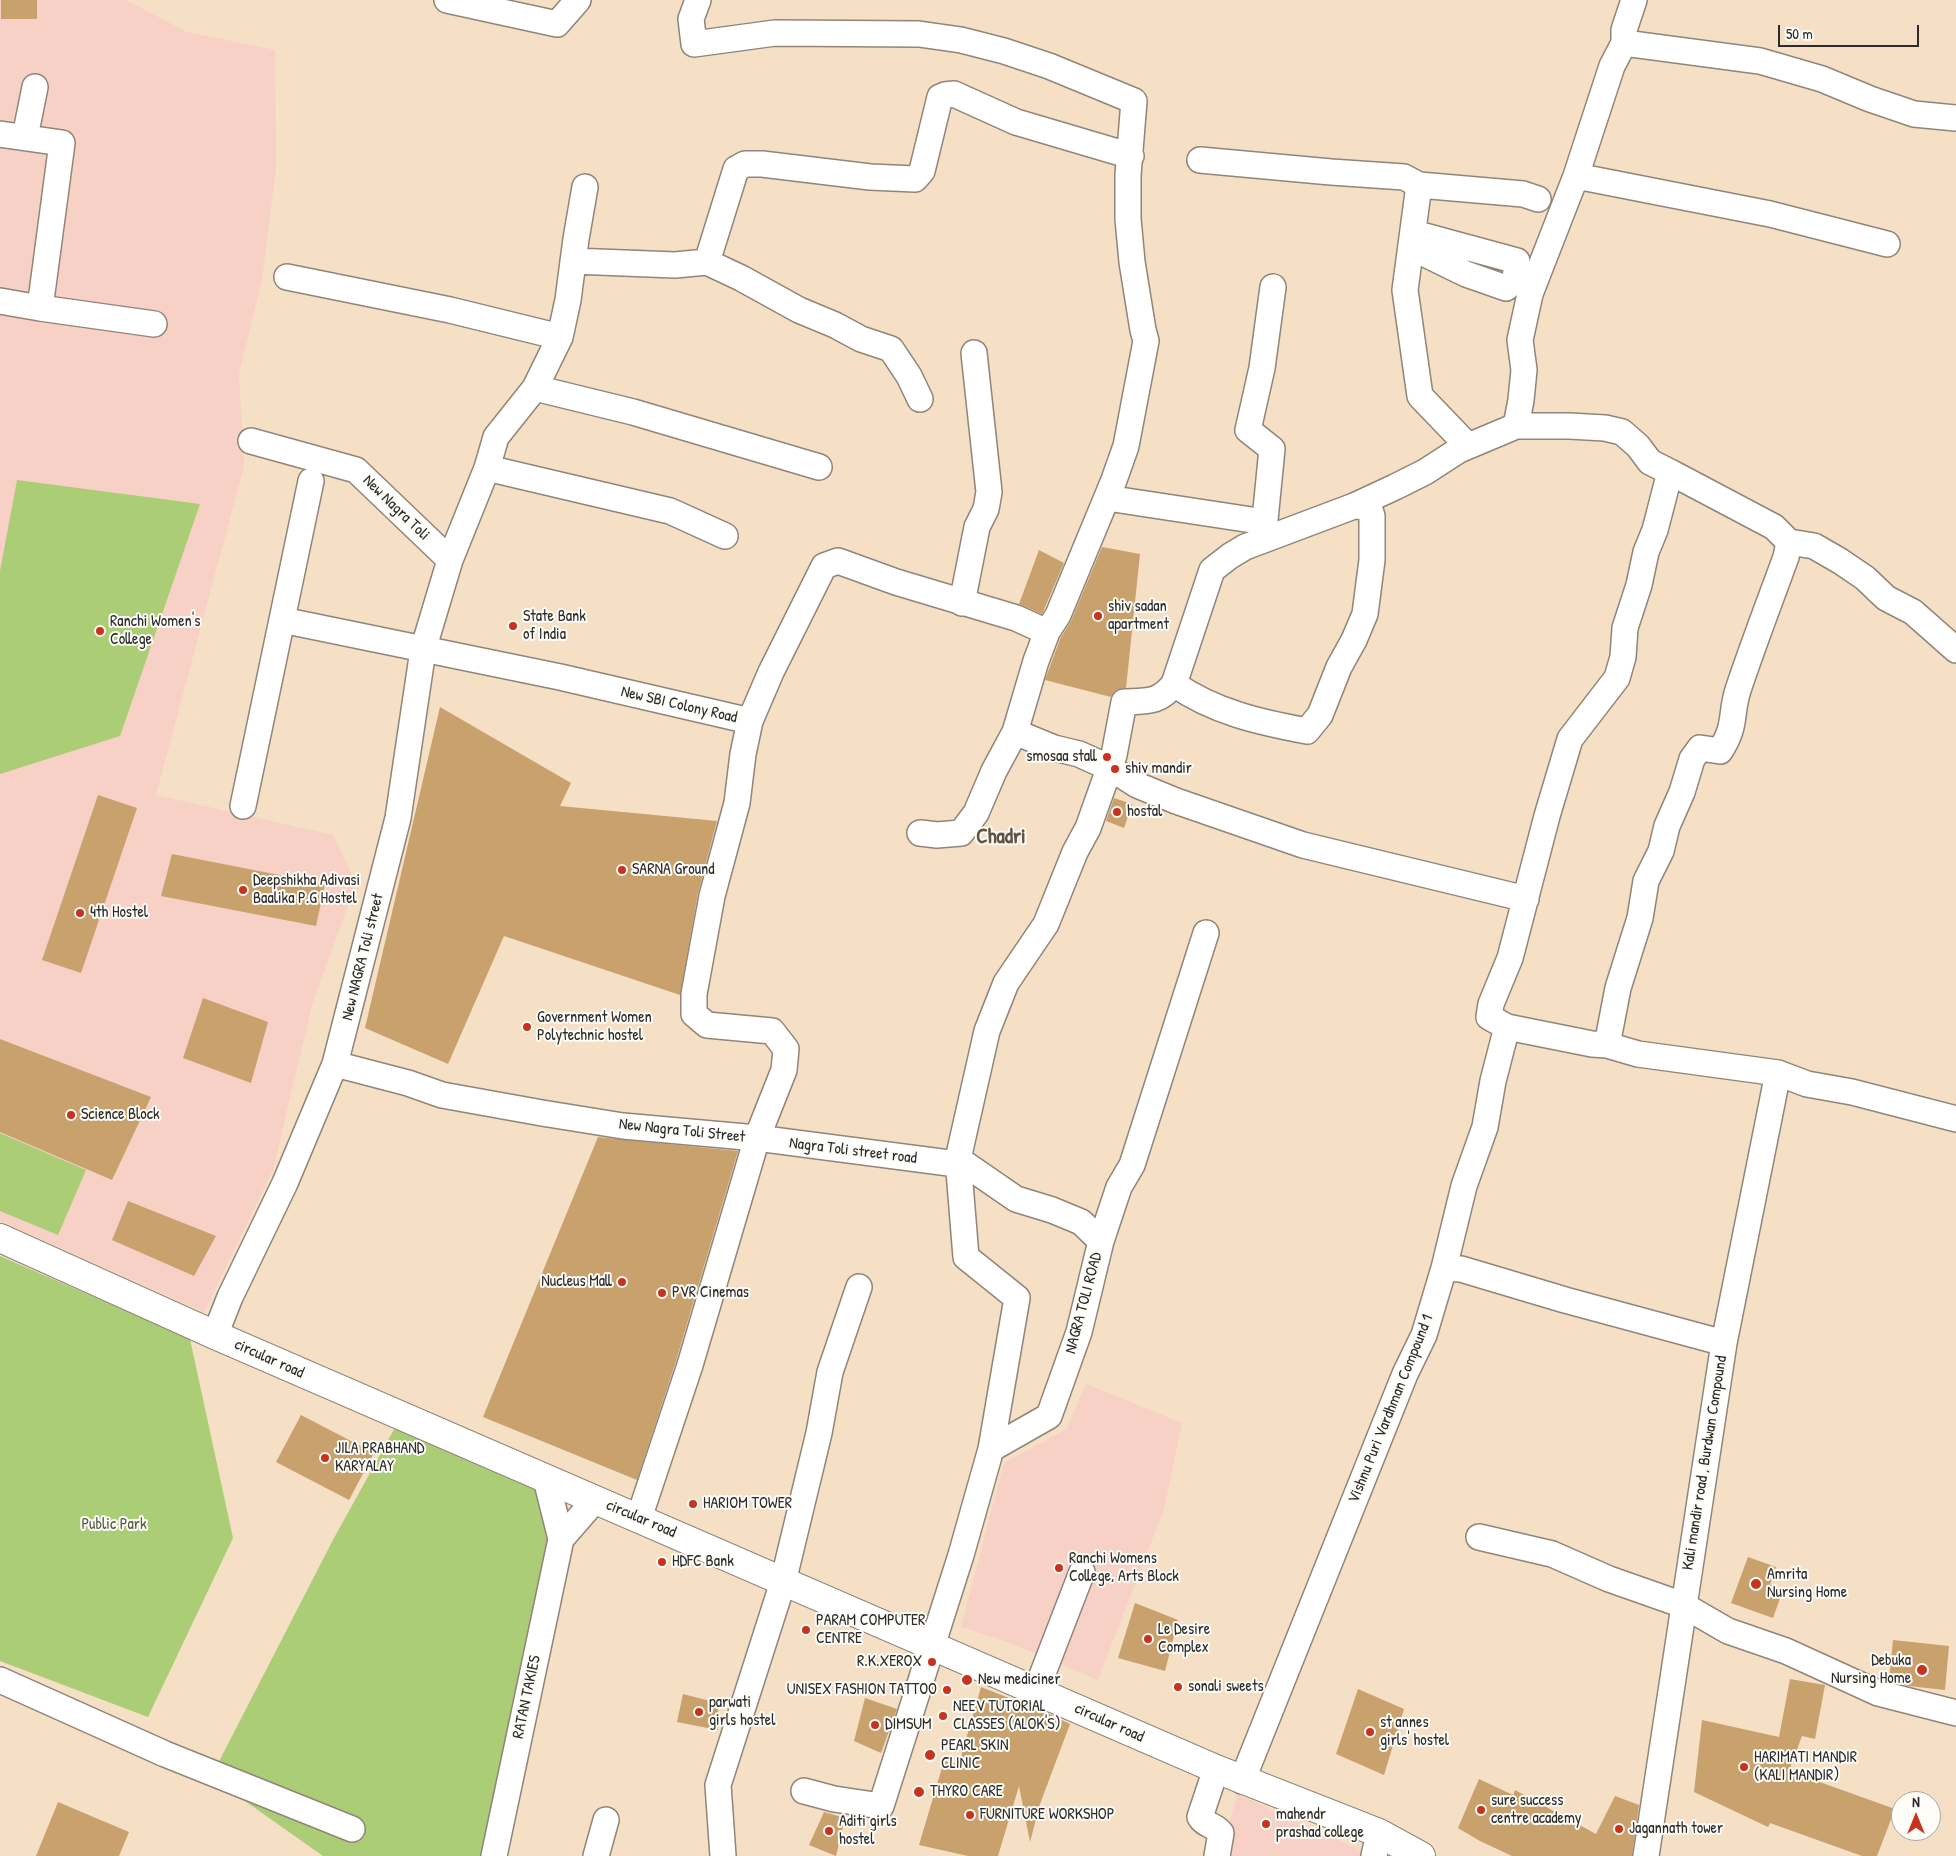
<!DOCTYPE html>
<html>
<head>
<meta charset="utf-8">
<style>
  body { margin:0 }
  #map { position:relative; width:1956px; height:1856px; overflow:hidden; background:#f5dfc5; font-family:"Patrick Hand",sans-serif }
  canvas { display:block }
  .north { position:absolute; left:1891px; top:1791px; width:50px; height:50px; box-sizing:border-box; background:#fdfcf7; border:1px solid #a9a8a5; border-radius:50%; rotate:0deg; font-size:14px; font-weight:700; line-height:20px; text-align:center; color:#2b2b2b }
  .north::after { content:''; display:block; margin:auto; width:18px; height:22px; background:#c8321e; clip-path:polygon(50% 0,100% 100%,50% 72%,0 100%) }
  .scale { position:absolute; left:1778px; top:25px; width:141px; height:22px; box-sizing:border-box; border:2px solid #2b2b2b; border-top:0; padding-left:6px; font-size:15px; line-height:18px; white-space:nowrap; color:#2b2b2b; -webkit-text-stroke:4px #fdfcf7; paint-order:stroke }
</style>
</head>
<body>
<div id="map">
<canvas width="1956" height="1856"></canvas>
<div class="north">N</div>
<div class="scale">50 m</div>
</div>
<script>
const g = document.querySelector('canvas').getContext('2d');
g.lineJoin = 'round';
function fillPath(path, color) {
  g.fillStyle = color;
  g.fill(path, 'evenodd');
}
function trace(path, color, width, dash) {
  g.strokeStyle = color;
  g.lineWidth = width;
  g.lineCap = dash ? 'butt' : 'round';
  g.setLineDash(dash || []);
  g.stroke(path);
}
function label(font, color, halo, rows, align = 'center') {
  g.font = font + ' "Patrick Hand",sans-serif';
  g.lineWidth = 4;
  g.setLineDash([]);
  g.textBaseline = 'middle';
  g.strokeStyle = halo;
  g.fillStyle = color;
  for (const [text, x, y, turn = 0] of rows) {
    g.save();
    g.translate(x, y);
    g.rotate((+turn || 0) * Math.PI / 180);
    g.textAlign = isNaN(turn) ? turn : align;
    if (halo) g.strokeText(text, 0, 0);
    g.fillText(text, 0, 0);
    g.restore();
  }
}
fillPath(new Path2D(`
  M0,0h126l61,32 88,18 1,118 -14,111 -23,95 5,92 -88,329 177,40 23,48 -44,122 -39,165 -69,142 -204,-91z
  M1086,1384l96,39 -18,86 -66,171 -88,-37 -49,-16 43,-164 63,-34z
  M1237,1794l130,59 -1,3h-145z`), '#f7d1c6');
fillPath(new Path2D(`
  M17,480l183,24 -80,232 -120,38v-203z
  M0,1133l86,37 -28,65 -58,-24z
  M0,1256l190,83 43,199 -85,179 -148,-56z
  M396,1426l145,55 11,51 -67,324h-162l-112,-79 123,-239z`), '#aacd76');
fillPath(new Path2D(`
  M1,0h36v19h-36z
  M1102,547l38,7 -14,134 -9,2 -6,7 -66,-17 15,-41 11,-18z
  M1039,550l25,13 -22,51 -23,-10z
  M440,707l131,76 -11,23 157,15 -19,72 -18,102 -176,-59 -56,128 -83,-36z
  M98,795l39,13 -56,165 -39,-13z
  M1114,798l18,6 -8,24 -18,-7z
  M172,854l153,30 -9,42 -155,-30z
  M203,998l65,24 -17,61 -68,-25z
  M0,1039l151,58 -39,83 -112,-48z
  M598,1137l140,14 -62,210 -39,119 -154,-63z
  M128,1201l88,35 -22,40 -82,-36z
  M301,1415l73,38 -25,47 -73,-38z
  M1748,1557l28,10 -6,18 13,5 -10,28 -42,-15z
  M1135,1603l43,17 -13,51 -47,-13z
  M1893,1640l56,6 -4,44 -36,-4 -20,-5z
  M1790,1679l35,6 -10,54 -13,-3 -13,35 106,38 -18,47h-15l-92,-33 -2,4 -74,-35 8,-72 77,17z
  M981,1687l66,26 23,11 -30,80 -10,38 -11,-56 -21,70h-30l-49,-11 25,-84 15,3z
  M1358,1689l46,20 -20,66 -48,-21z
  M683,1694l35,9v27l-41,-8z
  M865,1698l32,11 -16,44 -27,-12z
  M1479,1779l34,16 2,-5 81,44 19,-38 24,9 -7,51h-120l-32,-15 -22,-13z
  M58,1802l71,30 -10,24h-83z
  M824,1812l21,6 -9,38 -27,-11z`), '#c8a16d');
const minor = new Path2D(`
  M447,0l110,24 21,-24
  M698,0l-7,19 3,25 81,-11 144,1 42,6 43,11 45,15 85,35 -6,74v44l4,43 11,68 3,11 -20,105 -12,34 -56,135 -11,17
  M1624,43v-13l10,-30
  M0,134l62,9 -22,165
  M25,137l10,-50
  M1200,160l131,12 73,5 15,8
  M1576,176l194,38 117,30
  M1414,233l103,28 -2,19 -9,8 -40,-14 -43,-21z
  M573,261l102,4 32,-3 34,16 58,32 36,15 26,14 30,10 18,27 11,23
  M707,262l29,-93 9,-5h17l108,13 45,2 7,-8 18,-74 5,-2 9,-1 62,28 115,34
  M287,277l163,33 110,27
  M0,301l40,7 114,16
  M535,388l98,24 186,55
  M1516,426l5,-26 3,-30 -4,-30 10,-46 46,-118 36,-110 12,-23 136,18 62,18 48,20 44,15 42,4
  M251,441l105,29 94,90
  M1468,446l-48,-50 -15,-106 14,-105 104,9 15,5
  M487,468l183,43 55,25
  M1107,498l158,24
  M1263,540l9,-91 -24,-19 14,-62 11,-81
  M962,603l15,-76 9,-18 3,-17 -15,-139
  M282,620l278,57 190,44 -7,33 -6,49 -25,93 -18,98v20l13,11 65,6 14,18 -2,21 -27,68 -67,227 -51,153
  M1956,650l-43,-38 -27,-14 -21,-20 -25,-17 -26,-15 -25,-4 -3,15c-16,44 -33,88 -48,133 -8,25 -1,35 -18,61l-20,-3 -8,11 -10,33 -15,34 -6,25 -15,30 -6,37 -22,70 -11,57 31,9 140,19 29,11 45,8 104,27
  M1174,684c40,28 85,38 133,47l13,-16 19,-48 15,-27 11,-26 7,-54v-44l-3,-9 -15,-1
  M750,721l21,-49 53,-106 14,-5 58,21 120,36 31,14 -11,29 -21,71 -21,39 -18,42 -15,20 -24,2 -17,-2
  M1015,732l39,16 25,6 31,14 27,17 39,16 127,44 223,54
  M243,806l68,-325
  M1607,1045l-15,-1 -85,-17 -18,-10 2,-13 19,-46 37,-142 23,-77 47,-61 6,-21 2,-29 14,-43 7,-33 9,-22 15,-58 104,55 15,15
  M335,1064l73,19 34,12 100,18 81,13 134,12 192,25 9,-4 8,98 51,41 -26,151
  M1101,1241l-20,-19 -29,-12 -36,-11 -58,-40 29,-128 19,-48 40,-59 29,-72 13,-24 26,-73 10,-53c23,-1 35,1 50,-18l38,-114 18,-14 15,-9 109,-41 41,-19 30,-15 34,-22 57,-24h53l36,2 17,4 16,14 12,16 20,10
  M1444,1268l17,1 104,31 159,43
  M215,1335l15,-38 55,-114 50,-119 63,-246 25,-168 27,-90 37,-92 9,-31 39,-49 25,-51 8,-37 8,-61 9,-52
  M1479,1537l73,17 57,25 74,26 45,26 58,20 92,42 78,20
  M561,1539l34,-39
  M0,1680l165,74 187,75
  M1036,1691l46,-119
  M1216,1769l-16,48c4,8 15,8 21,16l-4,23
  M1242,1781l163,-407 19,-39 20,-67 20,-82 21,-59 8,-46 14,-54
  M804,1791l30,8 47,7 80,-251 30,-106 58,-33 30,-84 22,-91 18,-54 13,-22 74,-232
  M494,1856l67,-317 -15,-60
  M596,1856l10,-36
  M723,1856l-5,-71 65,-203 36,-149 11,-61 29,-85
  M1374,1856l5,-23
  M1646,1856l78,-513 54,-270`);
const major = new Path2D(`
  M0,1238l215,97 1001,434 163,64 42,23`);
trace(minor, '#908578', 28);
trace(major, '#908578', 30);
trace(minor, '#fff', 25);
trace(major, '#fff', 28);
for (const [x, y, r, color] of [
  [1098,616,5,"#c8321e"],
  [513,626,5,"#c8321e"],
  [100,631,5,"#c8321e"],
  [1107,757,5,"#c8321e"],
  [1115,769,5,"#c8321e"],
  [1117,812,5,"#c8321e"],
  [622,870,5,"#c8321e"],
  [243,890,5,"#c8321e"],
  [80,913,5,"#c8321e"],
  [527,1027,5,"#c8321e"],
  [71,1115,5,"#c8321e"],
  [622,1282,5,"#c8321e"],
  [662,1293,5,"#c8321e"],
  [325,1458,5,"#c8321e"],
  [693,1504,5,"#c8321e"],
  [662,1562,5,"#c8321e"],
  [1059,1568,5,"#c8321e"],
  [1756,1584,6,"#c8321e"],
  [806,1630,5,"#c8321e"],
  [1148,1639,5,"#c8321e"],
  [932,1662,5,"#c8321e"],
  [1922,1670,6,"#c8321e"],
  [967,1680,6,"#c8321e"],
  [1178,1687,5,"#c8321e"],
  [947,1690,5,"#c8321e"],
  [699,1712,5,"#c8321e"],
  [943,1716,5,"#c8321e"],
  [875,1725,5,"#c8321e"],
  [1370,1732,5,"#c8321e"],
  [930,1755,6,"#c8321e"],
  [1744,1767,5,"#c8321e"],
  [919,1792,6,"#c8321e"],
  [1481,1810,5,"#c8321e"],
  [970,1815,5,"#c8321e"],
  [1266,1824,5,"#c8321e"],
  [1619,1829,5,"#c8321e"],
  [829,1831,5,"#c8321e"]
]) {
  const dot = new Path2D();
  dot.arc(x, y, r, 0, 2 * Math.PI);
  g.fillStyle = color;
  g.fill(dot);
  trace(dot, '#fdfcf7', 2);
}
label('16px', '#2b2b2b', '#fdfcf7', [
  ["New Nagra Toli",396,508,44],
  ["New SBI Colony Road",679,705,13],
  ["New NAGRA Toli street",363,957,-76],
  ["New Nagra Toli Street",682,1131,6],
  ["Nagra Toli street road",853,1151,7],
  ["NAGRA TOLI ROAD",1084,1303,-75],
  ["circular road",269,1359,24],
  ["Vishnu Puri Vardhman Compound 1",1391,1409,-68],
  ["Kali mandir road , Burdwan Compound",1705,1463,-81],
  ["circular road",641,1519,23],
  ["RATAN TAKIES",527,1697,-78],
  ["circular road",1109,1723,24]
]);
label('16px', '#2b2b2b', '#fdfcf7', [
  ["shiv sadan",1108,607],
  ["apartment",1108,625],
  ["State Bank",523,617],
  ["of India",523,635],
  ["Ranchi Women's",110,622],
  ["College",110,640],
  ["smosaa stall",1097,757,"right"],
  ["shiv mandir",1125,769],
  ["hostal",1127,812],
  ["SARNA Ground",632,870],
  ["Deepshikha Adivasi",253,881],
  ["Baalika P.G Hostel",253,899],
  ["4th Hostel",90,913],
  ["Government Women",537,1018],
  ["Polytechnic hostel",537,1036],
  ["Science Block",81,1115],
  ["Nucleus Mall",612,1282,"right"],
  ["PVR Cinemas",672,1293],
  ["JILA PRABHAND",335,1449],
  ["KARYALAY",335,1467],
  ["HARIOM TOWER",703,1504],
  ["Ranchi Womens",1069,1559],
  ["College, Arts Block",1069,1577],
  ["HDFC Bank",672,1562],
  ["Amrita",1767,1575],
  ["Nursing Home",1767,1593],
  ["PARAM COMPUTER",816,1621],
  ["CENTRE",816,1639],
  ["Le Desire",1158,1630],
  ["Complex",1158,1648],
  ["Debuka",1911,1661,"right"],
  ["Nursing Home",1911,1679,"right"],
  ["R.K.XEROX",922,1662,"right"],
  ["New mediciner",978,1680],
  ["sonali sweets",1188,1687],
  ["UNISEX FASHION TATTOO",937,1690,"right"],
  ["parwati",709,1703],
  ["girls hostel",709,1721],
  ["NEEV TUTORIAL",953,1707],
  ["CLASSES (ALOK'S)",953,1725],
  ["st annes",1380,1723],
  ["girls' hostel",1380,1741],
  ["DIMSUM",885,1725],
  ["PEARL SKIN",941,1746],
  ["CLINIC",941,1764],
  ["HARIMATI MANDIR",1754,1758],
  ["(KALI MANDIR)",1754,1776],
  ["THYRO CARE",930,1792],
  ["sure success",1491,1801],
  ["centre academy",1491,1819],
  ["FURNITURE WORKSHOP",980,1815],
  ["mahendr",1276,1815],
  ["prashad college",1276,1833],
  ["Aditi girls",839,1822],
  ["hostel",839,1840],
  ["Jagannath tower",1629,1829]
], 'left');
label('16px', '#515c42', '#fdfcf7', [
  ["Public Park",114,1525]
]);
label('bold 21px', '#625442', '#fdfcf7', [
  ["Chadri",1001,837]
]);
</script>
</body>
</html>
